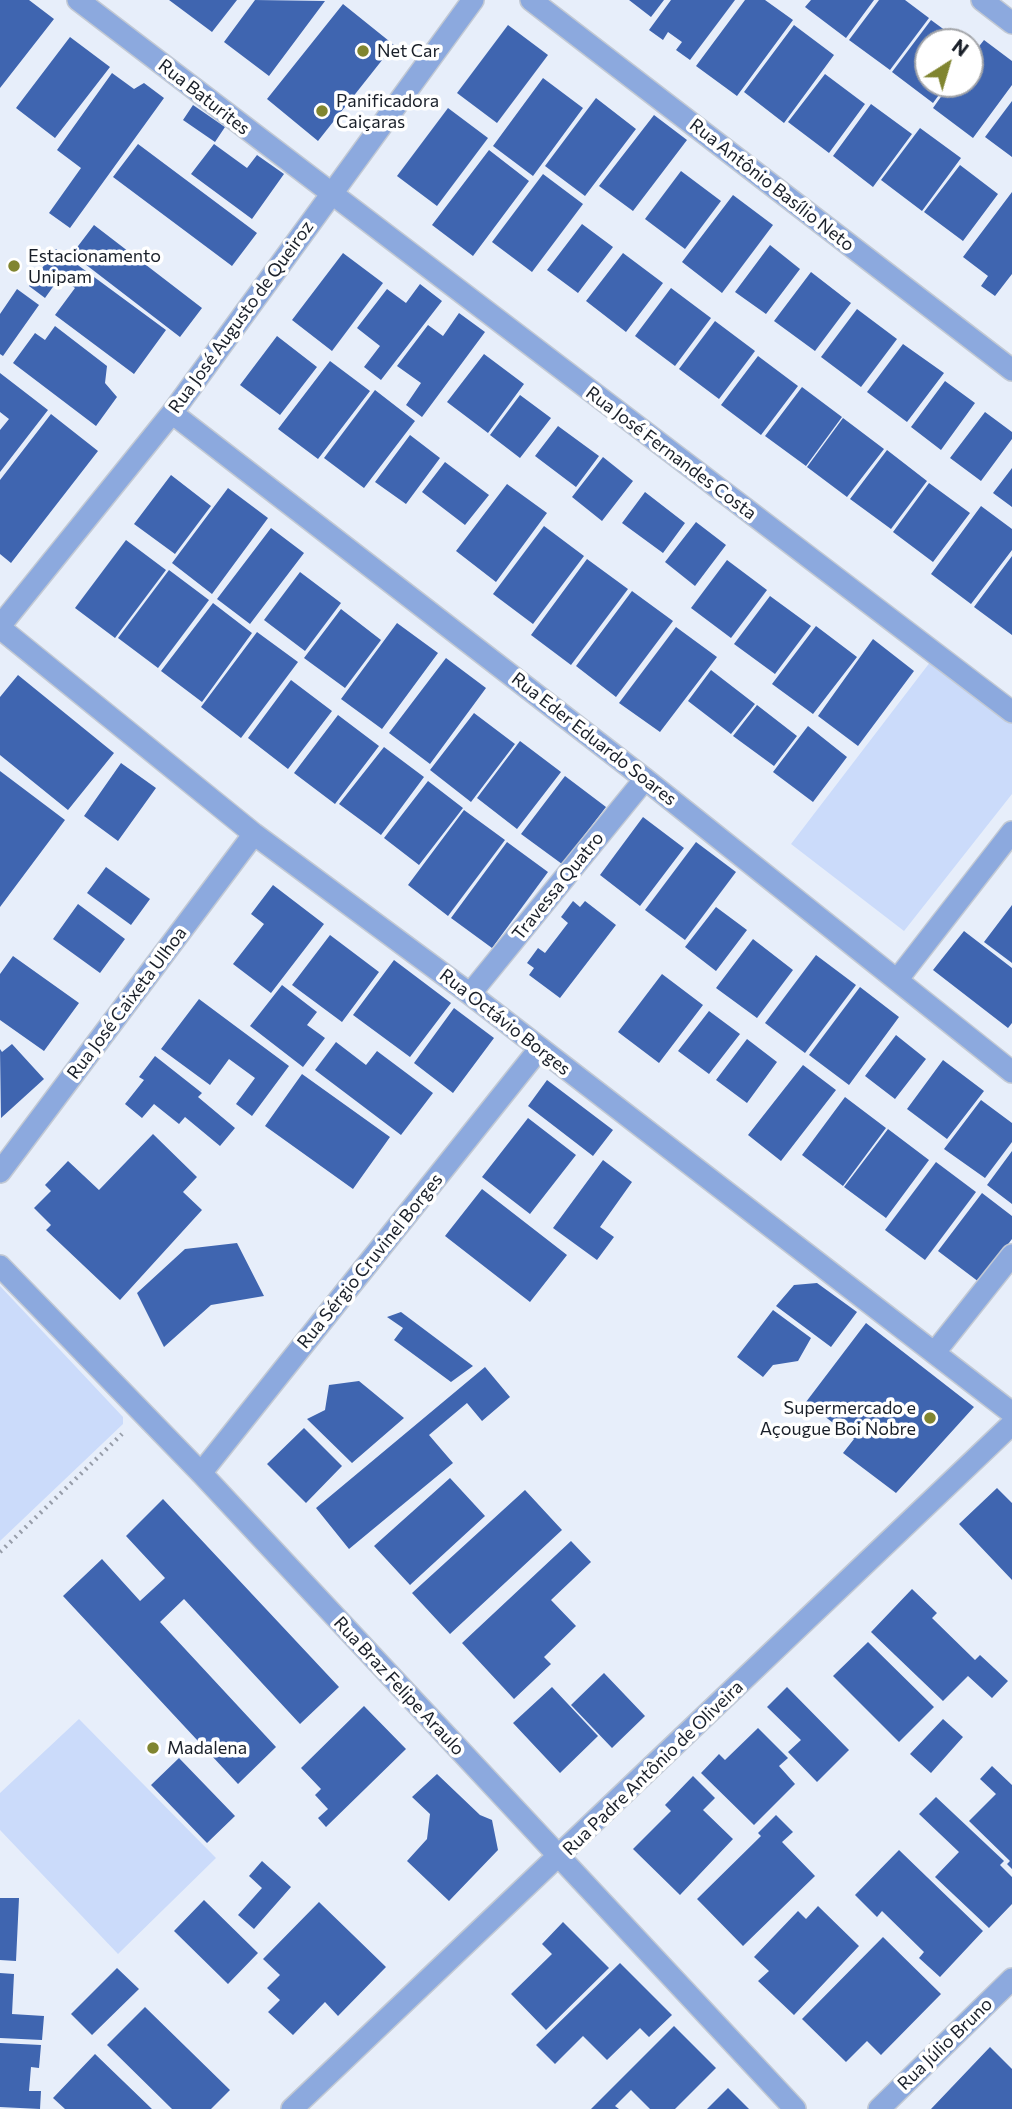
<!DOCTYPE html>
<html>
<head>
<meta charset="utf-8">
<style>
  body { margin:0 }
  #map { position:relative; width:1012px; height:2109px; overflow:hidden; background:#e7eefa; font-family:Commissioner,sans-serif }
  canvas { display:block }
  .north { position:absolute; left:914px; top:28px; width:70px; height:70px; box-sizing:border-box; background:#fff; border:2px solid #a3a5a9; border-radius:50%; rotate:37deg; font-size:19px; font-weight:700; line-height:28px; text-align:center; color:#191f29 }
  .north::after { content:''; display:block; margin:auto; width:24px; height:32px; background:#808530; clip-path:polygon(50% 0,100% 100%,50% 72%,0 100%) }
</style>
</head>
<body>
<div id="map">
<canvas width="1012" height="2109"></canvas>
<div class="north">N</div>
</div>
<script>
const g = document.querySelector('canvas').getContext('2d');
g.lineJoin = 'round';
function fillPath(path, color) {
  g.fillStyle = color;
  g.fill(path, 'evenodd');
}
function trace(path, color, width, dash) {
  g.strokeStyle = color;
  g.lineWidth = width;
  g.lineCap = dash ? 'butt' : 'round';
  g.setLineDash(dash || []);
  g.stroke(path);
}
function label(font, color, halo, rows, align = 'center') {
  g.font = font + ' Commissioner,sans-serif';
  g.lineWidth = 7;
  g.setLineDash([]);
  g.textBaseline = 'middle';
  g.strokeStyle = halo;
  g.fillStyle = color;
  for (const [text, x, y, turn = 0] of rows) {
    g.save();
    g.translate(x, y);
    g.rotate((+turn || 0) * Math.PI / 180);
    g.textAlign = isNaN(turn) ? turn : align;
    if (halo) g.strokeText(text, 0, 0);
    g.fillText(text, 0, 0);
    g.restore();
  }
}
fillPath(new Path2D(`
  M934,657l78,59v78l-108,137 -113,-87z
  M0,1286l123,131v7l-123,117z
  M79,1719l137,139 -98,96 -118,-124v-37z`), '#cbdbfa');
fillPath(new Path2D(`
  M0,0h29l25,19 -54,69z
  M169,0h68l-25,32z
  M255,0l70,1 -56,75 -45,-34z
  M629,0h35l-13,17z
  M671,0h64l-45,60 -14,-10 6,-8 -14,-10 -5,8 -14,-10z
  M745,0h20l28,20 -56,76 -41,-30z
  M811,0h63l-28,38 -41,-31z
  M879,0h26l24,18 -39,52 -41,-30z
  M343,4l51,41 -76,96 -51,-42z
  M931,20l30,22h-33v42h19l-14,19 -41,-31z
  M508,25l40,30 -51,68 -40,-30z
  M794,25l40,30 -50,68 -40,-31z
  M70,37l40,30 -55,71 -39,-30z
  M984,40l28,21v24l-39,53 -40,-30 17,-24h20v-26z
  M112,73l22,16 10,-6 20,15 -94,130 -21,-15 32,-45 -24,-18z
  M825,74l40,30 -36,49 -41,-31z
  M543,78l40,30 -50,68 -40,-30z
  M596,98l40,31 -51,67 -40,-30z
  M1012,101v56l-27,-20z
  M871,104l41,30 -39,53 -40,-31z
  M193,105l32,22 -10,15 -32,-22z
  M448,108l40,30 -51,68 -40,-30z
  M654,115l33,25 -54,71 -34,-25z
  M920,128l41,30 -39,53 -41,-31z
  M138,144l119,89 -25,33 -119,-89z
  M214,144l33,24 10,-13 27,19 -32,45 -61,-45z
  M489,150l40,31 -56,75 -41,-31z
  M960,165l38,29 -35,47 -39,-29z
  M681,171l40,30 -36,48 -40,-30z
  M543,174l40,30 -51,68 -40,-30z
  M1012,192v82l-17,22 -14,-10 7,-10 -25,-19z
  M733,195l40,30 -51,68 -40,-31z
  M582,224l31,23 -35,46 -31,-23z
  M94,225l108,83 -22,29 -108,-83z
  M770,245l30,24 -34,45 -31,-22z
  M56,249l110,81 -32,44 -79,-59 20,-27 -15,-11 -15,21 -16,-12z
  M343,253l40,30 -51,68 -40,-31z
  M623,253l40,30 -37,49 -40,-31z
  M811,272l40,31 -36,48 -41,-30z
  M420,284l22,17 -61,79 -17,-13 16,-21 -23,-18 30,-39 19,14z
  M671,288l40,30 -36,48 -40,-30z
  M17,289l22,16 -36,51 -3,-2v-40z
  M857,309l40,30 -36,48 -40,-30z
  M459,313l26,19 -63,85 -16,-12 15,-22 -24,-17 31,-41 15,11z
  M715,321l40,30 -36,48 -40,-30z
  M55,326l52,40 -2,17 12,14 -21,29 -83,-63 22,-30 10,7z
  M277,336l40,31 -37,48 -40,-30z
  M903,344l41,29 -37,49 -40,-30z
  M484,354l40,30 -36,49 -41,-31z
  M758,356l40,30 -37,49 -40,-30z
  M330,361l40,30 -52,68 -40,-30z
  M0,373l48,37 -48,62v-42l9,-11 -9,-7z
  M945,381l30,22 -34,47 -30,-23z
  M802,387l40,30 -36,49 -41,-30z
  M375,390l40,31 -51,67 -40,-30z
  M520,395l31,23 -31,40 -30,-23z
  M985,412l27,20v7l-31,42 -31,-23z
  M51,414l47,37 -87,112 -11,-9v-74z
  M843,418l41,31 -37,48 -40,-30z
  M558,426l41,30 -23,31 -41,-31z
  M410,435l30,23 -34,46 -31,-22z
  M887,450l40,31 -36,48 -41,-30z
  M603,457l30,24 -31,40 -30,-24z
  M445,462l44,33 -24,30 -43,-33z
  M1012,468v39l-19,-14z
  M171,475l40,31 -36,48 -41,-30z
  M929,483l41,30 -37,49 -40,-30z
  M507,484l40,29 -51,69 -40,-31z
  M228,488l40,30 -56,76 -40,-31z
  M645,492l40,31 -22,30 -41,-30z
  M981,506l31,23v21l-41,54 -40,-30z
  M696,522l30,23 -31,41 -30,-24z
  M544,526l40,30 -51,68 -40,-30z
  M271,528l33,25 -54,71 -33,-25z
  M126,540l40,30 -51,68 -40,-30z
  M1012,556v79l-38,-28z
  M587,559l41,30 -57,76 -40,-30z
  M727,560l40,30 -36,48 -40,-30z
  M169,570l40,30 -51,68 -40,-30z
  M300,572l41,31 -36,48 -41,-31z
  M632,591l41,30 -57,76 -40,-31z
  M770,596l41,30 -36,48 -41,-30z
  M213,603l39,30 -50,69 -41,-31z
  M341,609l40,31 -36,48 -41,-30z
  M397,623l41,30 -56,76 -41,-30z
  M816,626l41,31 -44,57 -41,-30z
  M676,627l41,30 -57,75 -41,-29z
  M257,632l41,30 -57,76 -40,-31z
  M873,639l41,32 -56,75 -40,-30z
  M446,658l40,30 -56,76 -41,-31z
  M711,670l44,34 -24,30 -43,-33z
  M18,675l96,78 -46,57 -68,-55v-58z
  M291,680l41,31 -44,58 -40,-31z
  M757,705l40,31 -23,30 -41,-30z
  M474,713l41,31 -44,58 -41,-32z
  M338,715l41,31 -44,58 -41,-31z
  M808,726l39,31 -34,45 -40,-30z
  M520,741l41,31 -44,57 -40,-31z
  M384,747l40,30 -43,58 -42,-31z
  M121,763l35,25 -38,53 -34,-25z
  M0,771l65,49 -65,87z
  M565,776l41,31 -44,57 -41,-30z
  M428,781l35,27 -44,57 -35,-27z
  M464,810l41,30 -57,76 -40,-31z
  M643,817l41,31 -44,58 -40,-31z
  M507,842l41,30 -56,76 -41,-30z
  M696,842l40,30 -51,68 -40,-30z
  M106,867l44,32 -19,26 -44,-32z
  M273,885l51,39 -53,69 -38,-29 31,-40 -13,-10z
  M573,901l7,6 5,-6 31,24 -56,73 -31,-23 5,-7 -7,-5 11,-15 7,5 23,-30 -7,-6z
  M78,904l47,35 -25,34 -47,-34z
  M1012,905v58l-28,-21z
  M716,907l31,23 -31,41 -31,-24z
  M964,931l48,37v55l-4,5 -75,-58z
  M330,935l49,37 -37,50 -50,-37z
  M753,939l40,31 -36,48 -41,-30z
  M816,955l40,30 -51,68 -40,-30z
  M13,956l66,47 -35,48 -44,-31v-46z
  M394,960l57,43 -41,54 -57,-42z
  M662,974l41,31 -44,58 -41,-31z
  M282,985l35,27 -10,13 18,13 -22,29 -53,-41z
  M860,987l39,30 -50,68 -40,-30z
  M199,999l90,67 -37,50 -16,-12 19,-26 -26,-19 -19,26 -49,-36z
  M454,1008l40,30 -41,55 -39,-30z
  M709,1011l31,23 -31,40 -31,-23z
  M896,1035l30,24 -31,40 -30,-23z
  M747,1039l30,23 -30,41 -31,-23z
  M336,1042l30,23 11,-14 56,42 -32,42 -86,-65z
  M12,1044l32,35 -43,39 -1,-69 2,3z
  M155,1056l47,37 -4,4 37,31 -15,18 -35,-29 -6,7 -25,-20 -12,14 -17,-14 19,-24 -5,-3z
  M943,1060l41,31 -37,48 -40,-30z
  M803,1065l33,25 -55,71 -33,-26z
  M302,1074l88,63 -37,52 -88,-63z
  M547,1080l66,50 -20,26 -65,-50z
  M845,1097l41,31 -43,58 -41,-31z
  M981,1100l31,23v19l-27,36 -41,-29z
  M528,1118l48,37 -46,59 -48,-37z
  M888,1129l41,31 -43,58 -42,-31z
  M153,1134l44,43 -14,15 19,18 -82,90 -74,-70 5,-5 -17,-17 17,-17 -6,-6 23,-24 31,29z
  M1012,1151v53l-25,-19z
  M603,1160l29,22 -32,45 14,10 -17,23 -44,-32z
  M936,1162l40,30 -51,68 -40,-30z
  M482,1189l85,66 -37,47 -85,-66z
  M982,1193l30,23v23l-33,43 -41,-31z
  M237,1243l27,53 -53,9 -47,42 -27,-54 48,-44z
  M817,1283l40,29 -26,35 -55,-41 18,-21z
  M773,1310l38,28 -13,23 -25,4 -10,12 -26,-20z
  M401,1312l72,54 -22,16 -57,-42 9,-12 -16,-11z
  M866,1323l108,84 -78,86 -53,-40 11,-14 -48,-37z
  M485,1367l25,30 -28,24 -15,-18 -38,32 24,28 -104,86 -33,-41z
  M359,1381l45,37 -52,45 -45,-44 18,-9 4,-25z
  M304,1428l38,38 -36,37 -39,-39z
  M450,1478l35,38 -75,69 -36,-39z
  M997,1488l15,15v77l-53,-56z
  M525,1490l37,40 -112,104 -38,-41z
  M163,1499l176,188 -39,37 -116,-125 -24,23 116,125 -38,37 -175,-188 39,-37 38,42 25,-23 -39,-42z
  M571,1541l20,21 -40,38 25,26 -32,31 7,7 -37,35 -52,-56z
  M912,1589l25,24 -5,5 43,42 5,-5 28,26 -16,17 -24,-22 -25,25 -72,-69z
  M868,1642l66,65 -35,35 -66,-66z
  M604,1673l41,43 -33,32 -41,-43z
  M552,1687l46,49 -38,37 -47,-50z
  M787,1687l62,63 -32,32 -29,-30 13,-12 -34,-33z
  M364,1706l42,43 -80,78 -8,-9 10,-9 -13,-14 6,-6 -20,-21z
  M943,1719l20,18 -32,36 -21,-19z
  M758,1728l30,30 -9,8 16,18 -41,41 -53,-52 18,-19 6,6z
  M179,1758l56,58 -28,27 -56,-58z
  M992,1766l20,19v84l-5,-5 3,-3 -41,-40 27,-27 -16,-15z
  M437,1774l43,41 12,5 6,30 -49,51 -42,-40 20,-22 3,-25 -18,-17z
  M693,1776l22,22 -12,12 30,29 -53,56 -47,-46 38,-38 -6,-6z
  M936,1797l68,64 -4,4 12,12v27l-23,24 -54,-51 24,-25 -40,-38z
  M776,1815l17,17 -11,10 33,34 -72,70 -46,-47 64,-63 -3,-3z
  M899,1850l84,81 -43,46 -21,-19 5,-6 -42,-41 -5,6 -22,-22z
  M262,1861l29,26 -37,42 -16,-14 24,-27 -13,-12z
  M0,1898h19l-3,63 -16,-1z
  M204,1900l54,53 -30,31 -54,-53z
  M319,1902l67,65 -48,49 -13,-14 -32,33 -25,-23 12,-12 -13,-12 13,-13 -17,-16z
  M818,1906l41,40 -65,69 -36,-34 11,-10 -15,-14 44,-46 8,8z
  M563,1922l46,46 -63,62 -35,-36 41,-40 -10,-10z
  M883,1937l58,57 -60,61 -14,-14 -21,21 -44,-43z
  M620,1963l52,52 -23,22 -9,-9 -33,32 -24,-24 -28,28 -19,-19z
  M117,1968l22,21 -47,46 -21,-21z
  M0,1973l14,1 -2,40 32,2 -2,24 -42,-2z
  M145,2007l85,83 -19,19h-39l-65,-64z
  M674,2026l42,42 -41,41h-25l-19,-19 -16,16 4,3h-28z
  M0,2043l41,2 -2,23 -8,-1 -2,24h12l-1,18 -40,-2z
  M990,2047l22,22v40h-81z
  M95,2054l57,55h-87l-12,-11z
  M728,2088l21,21h-42z`), '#3f65b0');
const minor = new Path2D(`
  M78,0l934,712
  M531,0l481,370
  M982,0l30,23
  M172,413l473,366 367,293
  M0,626l172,-213 301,-413
  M0,628l254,206 216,160 542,419
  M897,980l115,-148
  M470,994l175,-215
  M0,1172l254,-338
  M0,1266l201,207 594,636
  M935,1352l77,-97
  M201,1473l339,-425
  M292,2109l720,-685
  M879,2109l133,-130`);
trace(minor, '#c2c9d4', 24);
trace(new Path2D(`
  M0,1552l122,-118`), '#979da9', 4.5, [2, 5]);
trace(minor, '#8ca9de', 21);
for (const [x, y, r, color] of [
  [363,51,7,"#808530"],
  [322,111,7,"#808530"],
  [14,266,7,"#808530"],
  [930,1418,7,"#808530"],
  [153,1748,7,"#808530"]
]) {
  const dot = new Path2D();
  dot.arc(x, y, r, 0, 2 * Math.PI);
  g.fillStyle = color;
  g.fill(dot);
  trace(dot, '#fff', 2.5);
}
label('18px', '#191f29', '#fff', [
  ["Net Car",377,51],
  ["Panificadora",336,101],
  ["Caiçaras",336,122],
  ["Estacionamento",28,256],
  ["Unipam",28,277],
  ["Supermercado e",916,1408,"right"],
  ["Açougue Boi Nobre",916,1429,"right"],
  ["Madalena",167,1748]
], 'left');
label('18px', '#191f29', '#fff', [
  ["Rua Baturites",204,97,38],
  ["Rua Antônio Basílio Neto",772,185,38],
  ["Rua José Augusto de Queiroz",241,317,-54],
  ["Rua José Fernandes Costa",671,453,37],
  ["Rua Eder Eduardo Soares",594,739,38],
  ["Travessa Quatro",558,886,-51],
  ["Rua José Caixeta Ulhoa",127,1003,-53],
  ["Rua Octávio Borges",505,1022,38],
  ["Rua Sérgio Cruvinel Borges",370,1261,-51],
  ["Rua Braz Felipe Araulo",399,1686,47],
  ["Rua Padre Antônio de Oliveira",653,1768,-44],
  ["Rua Júlio Bruno",945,2044,-44]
]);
</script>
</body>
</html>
